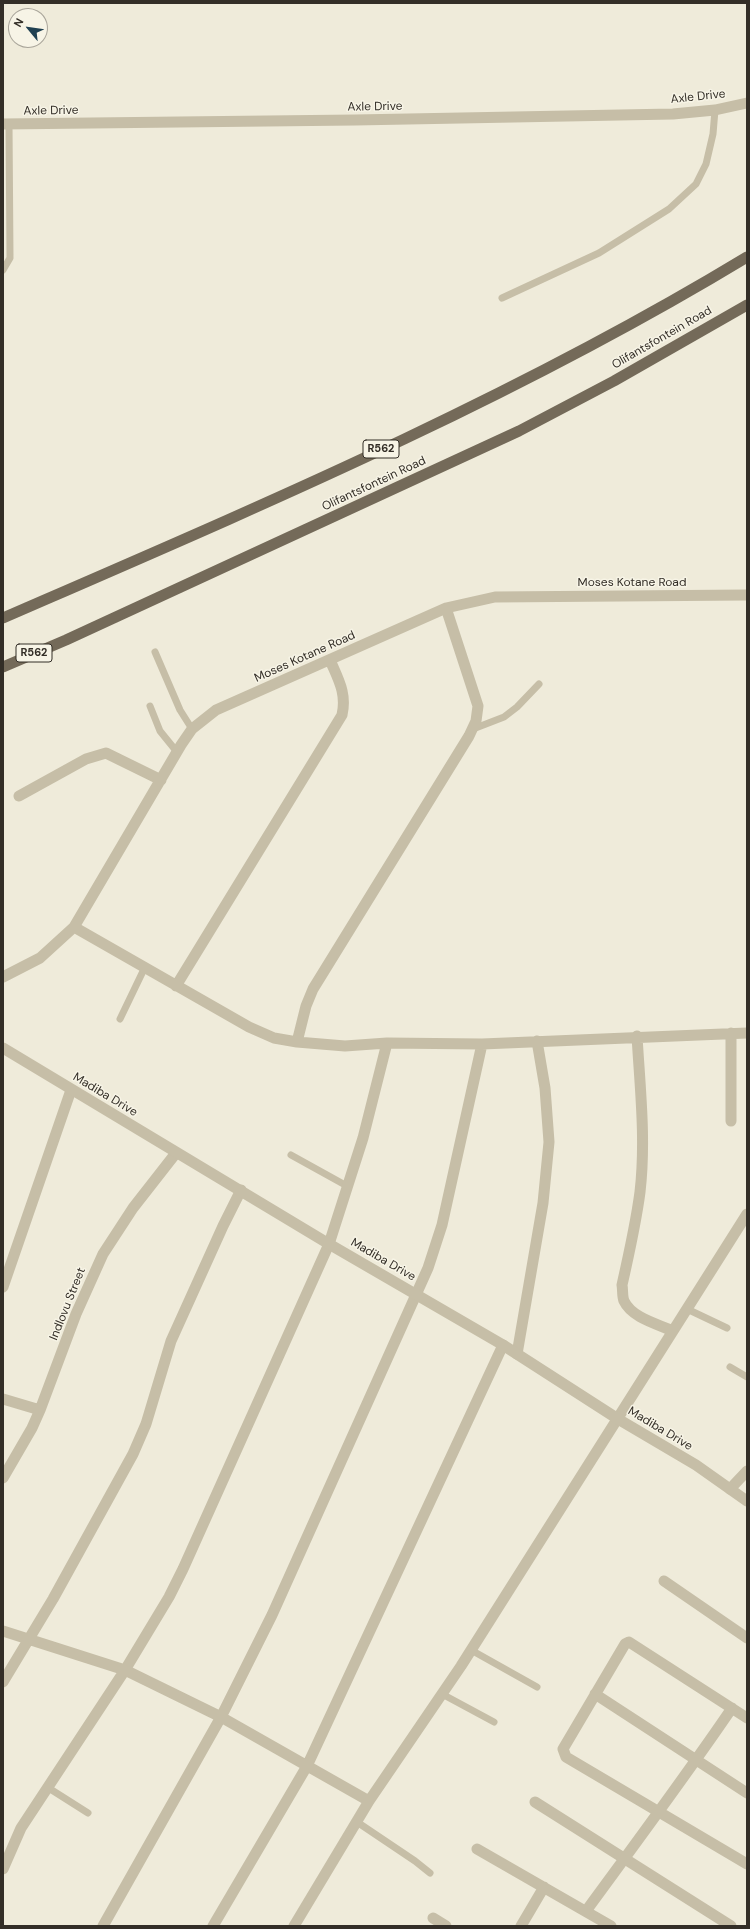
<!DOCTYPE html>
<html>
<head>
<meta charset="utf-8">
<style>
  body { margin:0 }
  #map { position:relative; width:750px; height:1929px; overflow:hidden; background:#efebda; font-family:"DM Sans",sans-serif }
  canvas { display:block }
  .frame { position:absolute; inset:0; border:4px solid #332e27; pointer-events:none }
  .north { position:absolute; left:8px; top:8px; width:40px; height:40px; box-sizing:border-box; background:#f7f4e6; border:1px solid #a9a59a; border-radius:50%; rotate:299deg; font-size:11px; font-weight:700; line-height:16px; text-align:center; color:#332e27 }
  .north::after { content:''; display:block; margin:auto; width:14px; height:18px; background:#204051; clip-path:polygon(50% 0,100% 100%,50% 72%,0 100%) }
</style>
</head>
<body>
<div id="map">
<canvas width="750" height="1929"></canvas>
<div class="frame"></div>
<div class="north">N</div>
</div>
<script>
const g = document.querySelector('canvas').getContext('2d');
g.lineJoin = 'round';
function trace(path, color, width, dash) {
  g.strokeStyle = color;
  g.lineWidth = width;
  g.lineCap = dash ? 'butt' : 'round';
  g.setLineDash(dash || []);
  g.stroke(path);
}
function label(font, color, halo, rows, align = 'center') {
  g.font = font + ' "DM Sans",sans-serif';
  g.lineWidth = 3;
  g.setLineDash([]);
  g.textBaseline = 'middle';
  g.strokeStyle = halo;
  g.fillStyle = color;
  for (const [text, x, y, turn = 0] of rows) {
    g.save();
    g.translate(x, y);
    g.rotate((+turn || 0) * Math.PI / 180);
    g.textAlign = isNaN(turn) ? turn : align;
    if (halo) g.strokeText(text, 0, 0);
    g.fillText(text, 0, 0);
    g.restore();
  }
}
trace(new Path2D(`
  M3,270l7,-12 -1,-134
  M502,298l97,-45 70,-44 27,-25 10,-20 7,-30 2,-24
  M155,652l25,58 12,19
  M150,706l10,25 17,21
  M473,729l31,-12 13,-10 22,-23
  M120,1019l25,-52
  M291,1155l56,31
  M687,1309l40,19
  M730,1367l17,10
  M471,1650l66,37
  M442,1694l52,28
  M47,1787l41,26
  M357,1822l58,39 15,12`), '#c6bea7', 7);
trace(new Path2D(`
  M3,124l352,-4 318,-6 42,-4 32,-7
  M19,796l67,-37 20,-6 55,27
  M74,927l175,100 25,11 23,4 48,4 42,-3 95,1 265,-11
  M3,977l37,-19 34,-31 107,-182 11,-16 24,-19 230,-102 49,-11 252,-2
  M176,986l166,-271c5,-22 -4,-36 -12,-55
  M637,1036c3,52 9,104 3,156 -4,31 -11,62 -18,93 1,5 0,11 2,16 8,17 34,23 49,30
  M297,1042l9,-36 7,-17 156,-253 7,-15 2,-15 -32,-98
  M731,1121v-88
  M3,1287l68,-197
  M517,1354l26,-151 6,-61 -4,-54 -8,-47
  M3,1399l37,11
  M3,1478l29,-50 8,-18 36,-96 27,-60 30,-46 43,-55
  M730,1489l17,-18
  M664,1581l83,57
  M3,1631l122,39 96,47 148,84
  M3,1682l50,-83 80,-145 13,-30 25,-83 52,-115 18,-36
  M595,1694l152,99
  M747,1718l-118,-76 -4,2 -62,105 3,8 181,107
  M535,1802l196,124
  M477,1849l134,77
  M3,1869l18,-41 104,-158 44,-73 14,-28 146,-325 34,-106 24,-95
  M586,1911c49,-67 99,-134 146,-203
  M433,1918l13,8
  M103,1926l118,-209 51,-102 156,-347 14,-43 40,-181
  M213,1926l94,-160 196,-421
  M294,1926l75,-125 92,-135 286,-452
  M521,1926l23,-39`), '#c6bea7', 11);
trace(new Path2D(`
  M3,1048l326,196 174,101 115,74 78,46 51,36`), '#c6bea7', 11);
trace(new Path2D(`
  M3,618c253,-110 508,-218 744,-361
  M3,667l63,-27 453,-209 95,-50 133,-76`), '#746a59', 11);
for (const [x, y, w] of [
  [381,449,36],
  [34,653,36]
]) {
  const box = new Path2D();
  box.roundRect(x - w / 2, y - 9, w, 18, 3);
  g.fillStyle = '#f7f4e6';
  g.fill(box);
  trace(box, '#332e27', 1);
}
label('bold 11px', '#332e27', null, [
  ["R562",381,449],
  ["R562",34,653]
]);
label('12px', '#332e27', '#f7f4e6', [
  ["Axle Drive",698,97,-6],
  ["Axle Drive",375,107,-1],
  ["Axle Drive",51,111,-1],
  ["Olifantsfontein Road",662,338,-30],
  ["Olifantsfontein Road",374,484,-25],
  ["Moses Kotane Road",632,583],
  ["Moses Kotane Road",305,657,-24],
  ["Madiba Drive",105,1095,31],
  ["Madiba Drive",383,1260,30],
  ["Indlovu Street",68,1304,-68],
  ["Madiba Drive",660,1429,31]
]);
</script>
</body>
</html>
